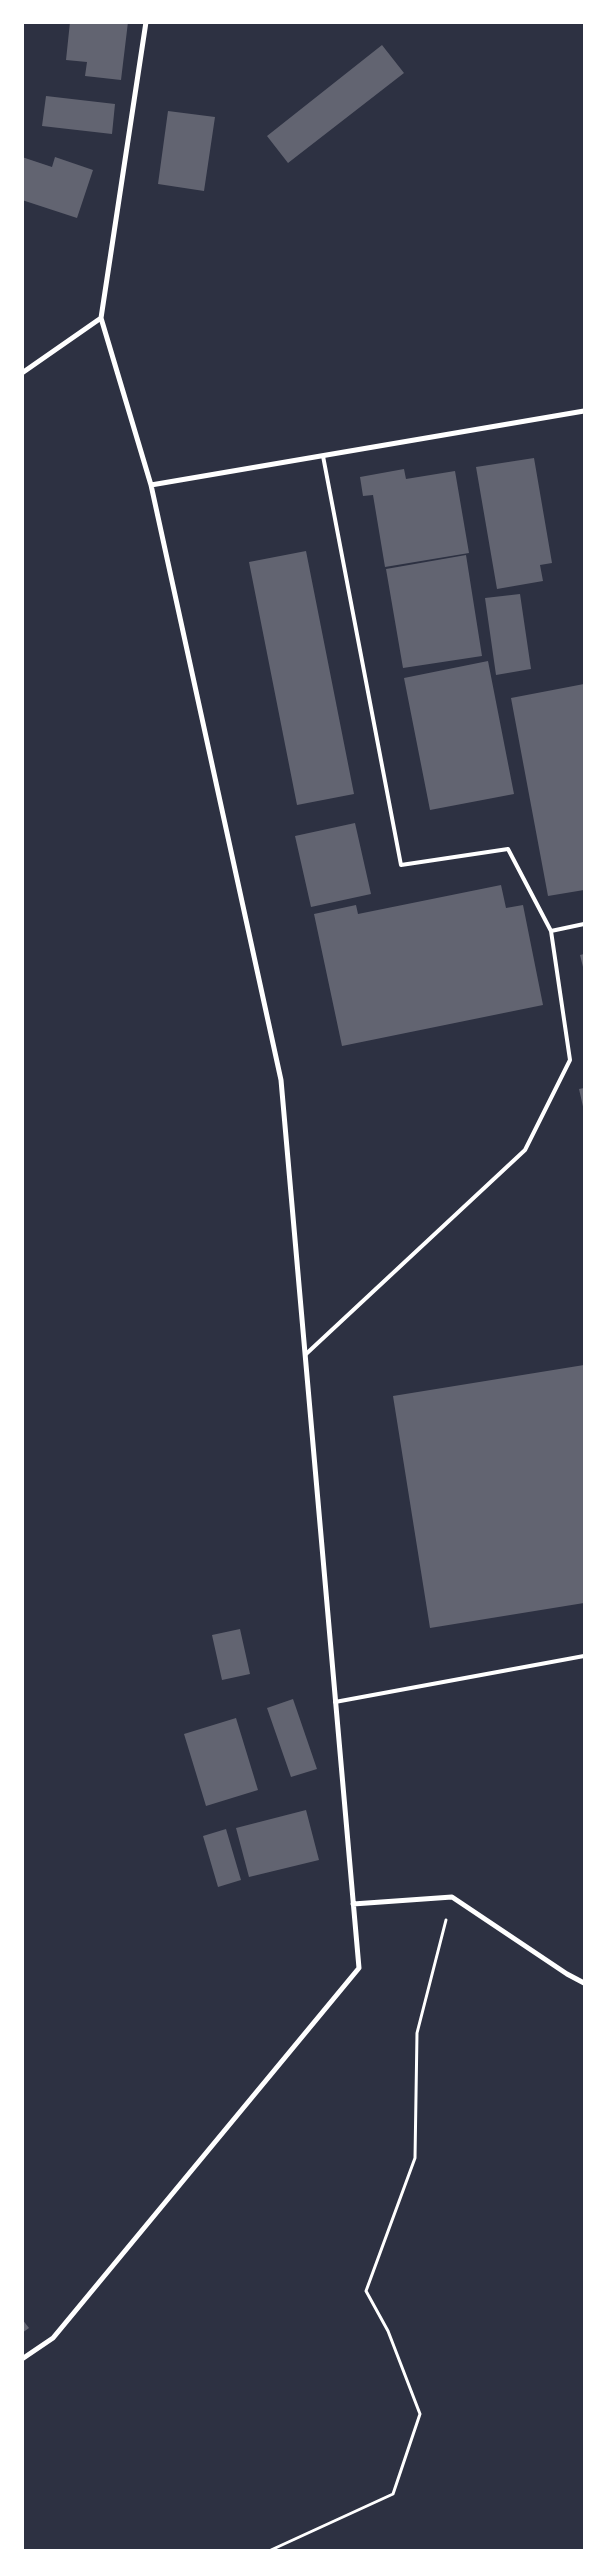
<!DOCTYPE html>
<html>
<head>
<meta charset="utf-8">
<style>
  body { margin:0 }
  #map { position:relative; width:607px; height:2573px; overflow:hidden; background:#2d3142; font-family:Overpass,sans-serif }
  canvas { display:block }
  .frame { position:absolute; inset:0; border:24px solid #fff; pointer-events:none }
</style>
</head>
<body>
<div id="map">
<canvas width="607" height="2573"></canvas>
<div class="frame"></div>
</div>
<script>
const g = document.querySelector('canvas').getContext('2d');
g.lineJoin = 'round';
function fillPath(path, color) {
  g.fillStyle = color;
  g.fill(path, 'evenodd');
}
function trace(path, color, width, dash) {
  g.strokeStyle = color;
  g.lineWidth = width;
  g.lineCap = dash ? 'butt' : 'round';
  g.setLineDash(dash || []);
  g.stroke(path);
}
fillPath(new Path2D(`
  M70,22h58l-7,58 -36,-4 2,-14 -21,-2z
  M382,45l22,28 -116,90 -21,-27z
  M46,96l69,8 -3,30 -70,-8z
  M168,111l47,6 -11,74 -46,-7z
  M22,157l30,10 3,-10 38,13 -16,48 -55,-18z
  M534,458l18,105 -12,2 3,16 -46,8 -21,-122z
  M404,469l2,10 49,-8 14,82 -84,14 -12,-72 -10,1 -3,-19z
  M306,551l48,243 -57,11 -48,-243z
  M466,555l16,101 -79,12 -17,-99z
  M520,594l11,75 -35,6 -11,-77z
  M488,661l26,133 -84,16 -26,-132z
  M584,684v206l-36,6 -37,-198z
  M355,823l16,71 -60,13 -16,-71z
  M501,885l5,23 17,-3 20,100 -201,41 -28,-132 42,-9 2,9z
  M584,954v17l-4,-16z
  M584,1088v23l-5,-22z
  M584,1365v238l-154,25 -37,-232z
  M240,1629l10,45 -28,6 -10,-45z
  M293,1699l24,70 -26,8 -24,-69z
  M236,1718l22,72 -52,16 -22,-72z
  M306,1810l13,50 -70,17 -13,-49z
  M226,1829l15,51 -23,7 -15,-51z
  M22,2319l7,9 -7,5z`), '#626471');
trace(new Path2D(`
  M271,2550l122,-56 27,-80 -32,-83 -22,-40 49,-133 2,-125 29,-113`), '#fff', 3);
trace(new Path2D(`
  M323,456l78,409 107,-16 43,82 33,-7
  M305,1355l220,-205 45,-90 -19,-129
  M335,1702l249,-46`), '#fff', 4);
trace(new Path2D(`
  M22,373l79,-55 45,-296
  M151,485l433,-74
  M353,1904l99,-7 115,77 17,9
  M22,2359l31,-21 306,-370 -78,-888 -130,-595 -50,-167`), '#fff', 5);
</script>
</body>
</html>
